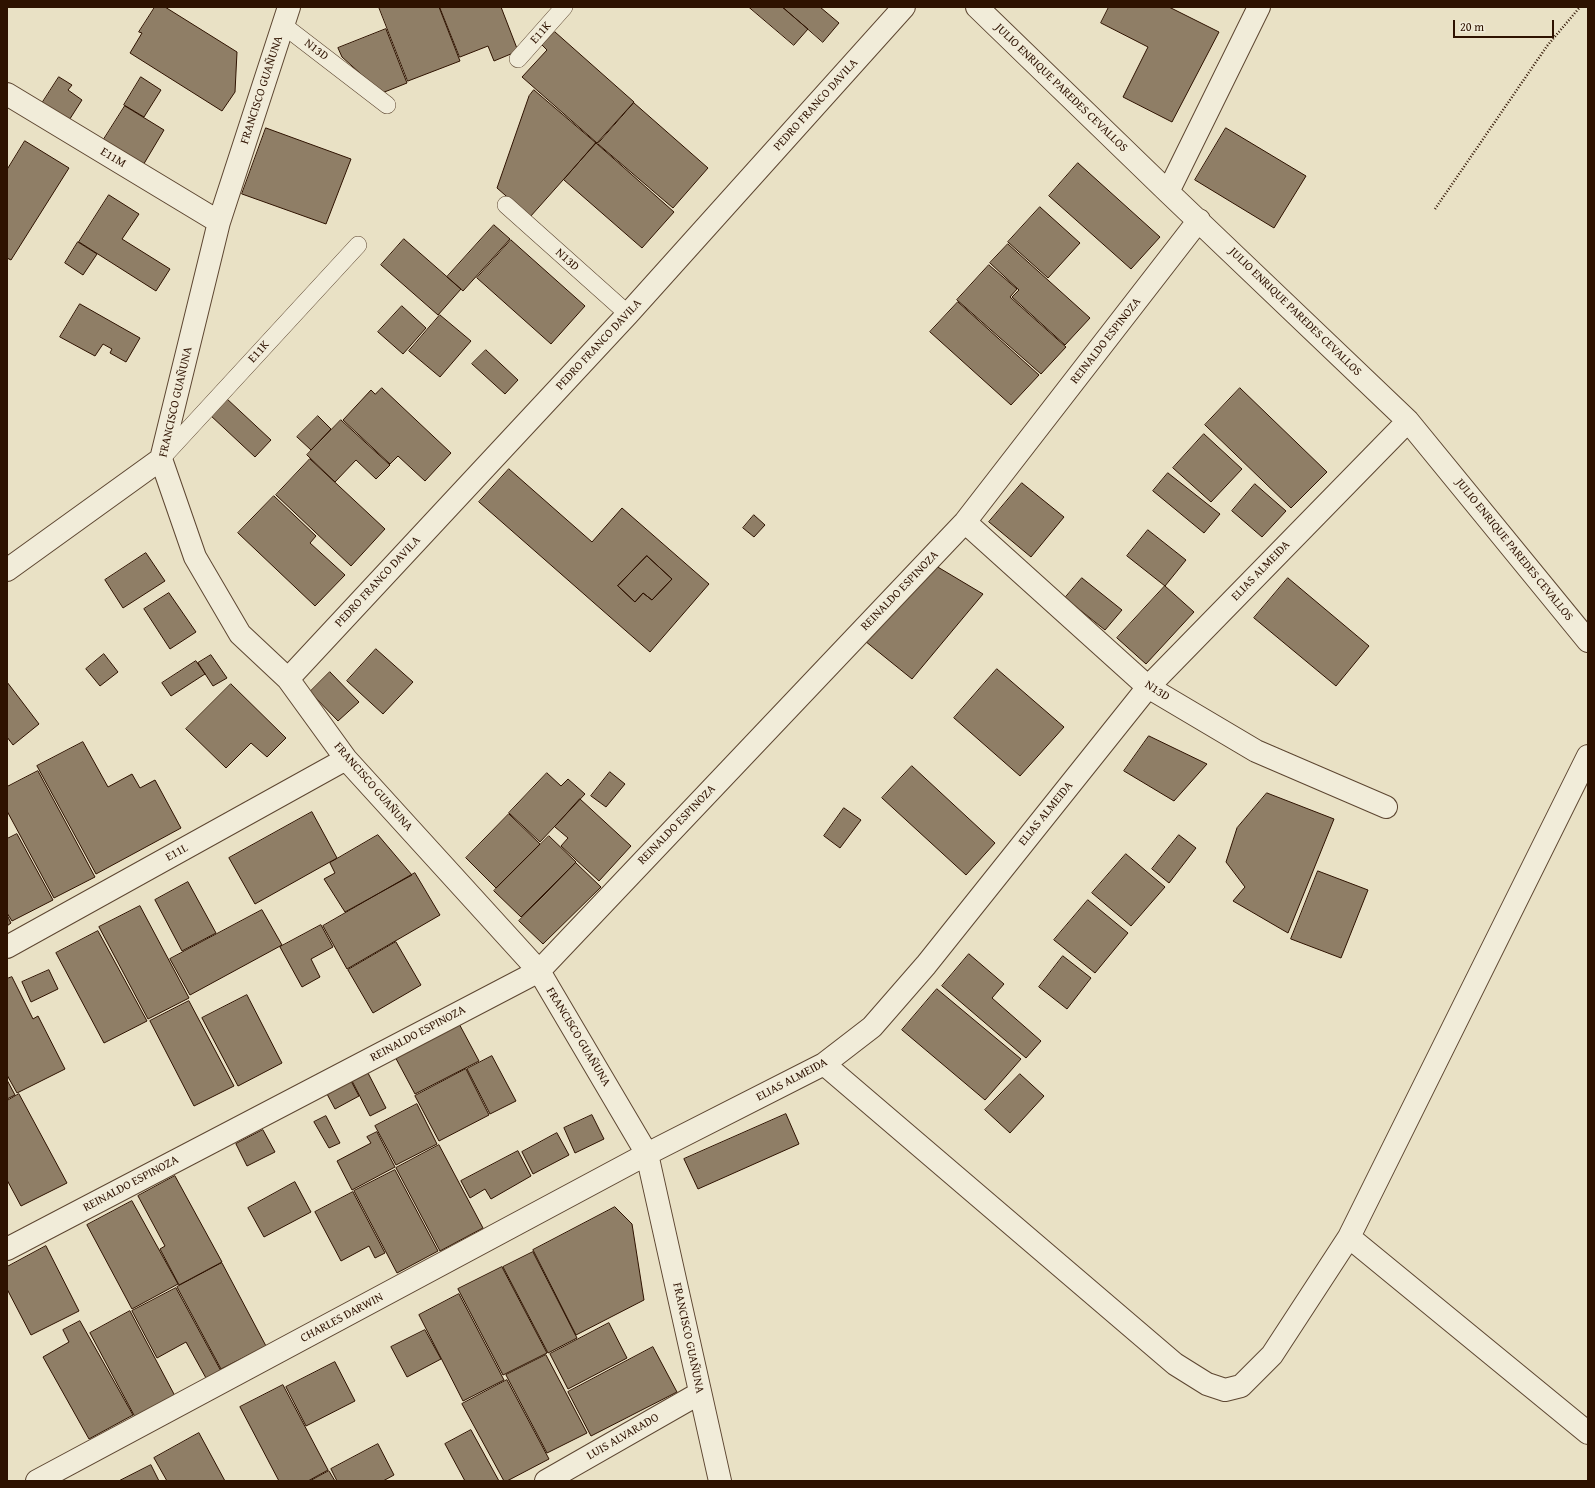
<!DOCTYPE html>
<html>
<head>
<meta charset="utf-8">
<style>
  body { margin:0 }
  #map { position:relative; width:1595px; height:1488px; overflow:hidden; background:#e9e1c5; font-family:"Gentium Book Plus",serif }
  canvas { display:block }
  .frame { position:absolute; inset:0; border:8px solid #2e1200; pointer-events:none }
  .scale { position:absolute; left:1453px; top:20px; width:101px; height:18px; box-sizing:border-box; border:2px solid #2e1200; border-top:0; padding-left:5px; font-size:12px; line-height:14px; white-space:nowrap; color:#2e1200; -webkit-text-stroke:3px #f1ecd9; paint-order:stroke }
</style>
</head>
<body>
<div id="map">
<canvas width="1595" height="1488"></canvas>
<div class="frame"></div>
<div class="scale">20 m</div>
</div>
<script>
const g = document.querySelector('canvas').getContext('2d');
g.lineJoin = 'round';
function fillPath(path, color) {
  g.fillStyle = color;
  g.fill(path, 'evenodd');
}
function trace(path, color, width, dash) {
  g.strokeStyle = color;
  g.lineWidth = width;
  g.lineCap = dash ? 'butt' : 'round';
  g.setLineDash(dash || []);
  g.stroke(path);
}
function label(font, color, halo, rows, align = 'center') {
  g.font = font + ' "Gentium Book Plus",serif';
  g.lineWidth = 3;
  g.setLineDash([]);
  g.textBaseline = 'middle';
  g.strokeStyle = halo;
  g.fillStyle = color;
  for (const [text, x, y, turn = 0] of rows) {
    g.save();
    g.translate(x, y);
    g.rotate((+turn || 0) * Math.PI / 180);
    g.textAlign = isNaN(turn) ? turn : align;
    if (halo) g.strokeText(text, 0, 0);
    g.fillText(text, 0, 0);
    g.restore();
  }
}
const building = new Path2D(`
  M155,7h10l72,45 -2,40 -13,19 -92,-58 12,-20 -3,-1z
  M379,7h60l21,54 -52,20z
  M440,7h61l17,44 -24,10 -6,-15 -28,11z
  M749,7h33l26,22 -14,16z
  M783,7h37l19,16 -16,19z
  M1109,7h60l50,25 -47,90 -49,-25 25,-50 -47,-24z
  M386,29l21,54 -25,10 -40,-36 -4,-9z
  M555,32l79,70 -37,41 -75,-66 25,-27 -5,-5z
  M59,77l13,8 -4,5 14,10 -16,25 -27,-17z
  M141,77l20,13 -17,27 -20,-12z
  M534,90l62,53 -66,74 -33,-29 32,-92z
  M634,103l74,65 -35,40 -75,-64z
  M125,106l39,24 -25,42 -40,-25z
  M266,128l85,31 -25,65 -84,-30z
  M1226,128l80,48 -32,52 -79,-48z
  M25,141l44,27 -58,92 -4,-2v-88z
  M596,143l78,69 -32,36 -78,-68z
  M1078,163l82,74 -29,32 -82,-73z
  M109,195l30,19 -17,25 48,30 -14,22 -77,-49z
  M1040,207l40,36 -32,35 -40,-36z
  M494,225l16,14 -47,52 -16,-14z
  M404,239l57,50 -23,26 -57,-50z
  M511,240l74,66 -34,38 -74,-66z
  M78,242l19,12 -14,21 -18,-12z
  M1008,244l82,74 -25,27 -53,-48 7,-7 -29,-27z
  M989,265l28,24 -7,8 56,50 -25,27 -84,-74z
  M958,302l81,73 -28,30 -81,-73z
  M80,304l60,34 -14,24 -16,-9 2,-4 -9,-5 -8,12 -35,-19z
  M402,306l24,22 -23,26 -25,-22z
  M440,315l31,26 -31,36 -31,-26z
  M486,350l32,30 -13,14 -33,-30z
  M382,388l69,65 -26,28 -27,-25 -8,8 -47,-44 28,-30 4,4z
  M1240,388l87,84 -36,36 -86,-83z
  M226,398l45,42 -16,17 -45,-42z
  M318,416l13,13 -20,21 -14,-13z
  M341,420l49,45 -14,14 -20,-19 -21,22 -28,-27z
  M1204,434l38,35 -31,33 -38,-34z
  M310,459l75,70 -34,37 -75,-71z
  M509,469l83,73 30,-34 87,76 -59,68 -171,-150zM647,556l25,23 -20,21 -9,-7 -8,9 -17,-16z
  M1168,473l52,41 -16,19 -51,-42z
  M1022,483l42,34 -33,40 -42,-35z
  M1255,484l31,27 -24,26 -30,-26z
  M274,496l42,40 -6,7 35,32 -30,31 -77,-73z
  M754,515l11,10 -11,12 -11,-9z
  M1148,530l38,30 -21,26 -38,-30z
  M146,553l19,28 -42,27 -18,-28z
  M647,556l25,23 -20,21 -9,-7 -8,9 -17,-16z
  M936,566l47,28 -71,85 -47,-38z
  M1082,578l40,32 -17,20 -40,-32z
  M1288,578l81,68 -33,40 -82,-68z
  M1165,586l29,26 -48,52 -29,-26z
  M169,593l27,39 -26,17 -26,-40z
  M376,649l37,33 -30,32 -36,-33z
  M104,654l14,18 -18,14 -14,-17z
  M211,655l16,23 -14,8 -15,-23z
  M196,661l9,13 -34,22 -9,-13z
  M997,669l67,58 -44,49 -66,-58z
  M330,672l29,30 -21,19 -28,-29z
  M7,682l32,42 -26,21 -6,-8z
  M231,684l55,54 -19,19 -16,-14 -25,25 -40,-39z
  M1149,736l58,28 -33,37 -50,-30z
  M83,742l25,45 24,-13 8,14 15,-8 26,48 -85,46 -59,-108z
  M912,766l83,77 -29,32 -84,-77z
  M38,771l57,106 -41,21 -47,-87v-24z
  M610,772l15,12 -19,23 -15,-11z
  M547,773l14,13 7,-7 17,15 -45,48 -31,-29z
  M1267,793l67,26 -46,114 -55,-32 12,-14 -19,-25 11,-34z
  M580,799l51,47 -32,35 -38,-35 7,-8 -13,-11z
  M844,808l17,12 -21,28 -16,-12z
  M312,812l25,46 -82,46 -26,-46z
  M509,814l31,30 -44,44 -30,-30z
  M17,834l36,66 -41,21 -5,-8v-74z
  M378,835l34,40 -67,37 -21,-33 11,-6 -5,-10z
  M1179,835l17,13 -27,35 -17,-14z
  M549,836l27,26 -55,55 -27,-26z
  M1126,854l39,33 -34,39 -39,-33z
  M576,863l25,24 -58,57 -24,-23z
  M1318,871l50,19 -27,68 -50,-19z
  M415,873l25,42 -93,54 -24,-43z
  M188,882l28,51 -34,18 -27,-51z
  M1088,900l40,33 -33,40 -41,-33z
  M140,906l49,92 -41,21 -49,-92z
  M262,910l20,35 -92,50 -20,-36z
  M7,915l4,8 -4,3z
  M321,925l12,22 -22,12 9,18 -18,10 -22,-40z
  M98,931l49,90 -43,22 -48,-90z
  M396,942l25,43 -48,28 -25,-43z
  M969,954l35,30 -12,14 49,43 -15,17 -84,-72z
  M1063,956l28,22 -24,31 -28,-22z
  M49,970l9,19 -27,13 -9,-20z
  M12,977l21,42 5,-3 27,53 -48,24 -10,-18v-96z
  M937,989l84,70 -36,41 -83,-70z
  M247,995l35,68 -44,23 -36,-68z
  M189,1001l45,85 -40,20 -44,-85z
  M457,1020l22,41 -64,33 -22,-41z
  M492,1056l24,45 -26,13 -23,-45z
  M466,1069l23,46 -50,26 -24,-45z
  M368,1073l18,35 -16,8 -18,-35z
  M1020,1074l24,22 -34,37 -25,-23z
  M7,1080l8,15 -8,4z
  M351,1081l8,15 -24,13 -8,-15z
  M19,1094l48,89 -46,23 -14,-26v-79z
  M417,1104l20,40 -41,21 -21,-39z
  M786,1114l13,30 -101,45 -14,-30z
  M592,1115l12,24 -29,14 -11,-25z
  M326,1116l14,27 -11,5 -15,-26z
  M263,1130l12,22 -28,14 -11,-22z
  M377,1132l18,35 -43,23 -15,-29 34,-18 -4,-6z
  M557,1133l12,22 -36,19 -11,-22z
  M439,1145l44,83 -43,23 -44,-83z
  M518,1151l13,25 -40,23 -6,-10 -15,9 -9,-17z
  M395,1170l43,81 -41,22 -43,-82z
  M175,1176l47,86 -43,23 -19,-36 5,-3 -27,-50z
  M295,1182l16,30 -47,25 -16,-29z
  M353,1192l32,61 -10,5 -6,-12 -28,15 -26,-49z
  M132,1201l46,83 -46,25 -45,-84z
  M615,1207l17,17 12,76 -68,35 -43,-85z
  M46,1246l33,65 -48,24 -24,-46v-22z
  M533,1252l44,86 -29,15 -45,-86z
  M222,1263l44,83 -45,23 -44,-82z
  M502,1267l45,86 -44,22 -45,-86z
  M176,1288l45,83 -15,7 -20,-36 -29,16 -25,-47z
  M459,1294l45,86 -41,21 -44,-86z
  M130,1311l45,85 -40,21 -45,-84z
  M80,1321l53,94 -44,24 -46,-82 26,-15 -6,-12z
  M609,1323l18,35 -59,31 -18,-35z
  M425,1330l16,29 -34,18 -16,-30z
  M653,1347l24,45 -86,44 -23,-44z
  M546,1355l41,78 -40,20 -41,-78z
  M335,1362l20,39 -49,25 -20,-39z
  M507,1380l42,79 -42,22h-3l-42,-77z
  M283,1385l45,85 -20,11h-29l-39,-74z
  M471,1430l28,51h-34l-20,-37z
  M199,1433l26,48h-58l-13,-23z
  M378,1444l16,31 -11,6h-46l-6,-12z
  M151,1465l8,16h-40z
  M329,1471l6,10h-25z`);
fillPath(building, '#8f7e66');
trace(building, '#2e1200', 1);
const service = new Path2D(`
  M283,25l104,80
  M518,59l46,-52
  M506,205l122,109
  M161,459l197,-214`);
const minor = new Path2D(`
  M289,7l-70,215 -58,237 34,98 45,77 48,45 58,80 193,212 108,183 73,327
  M977,7l191,185 240,229 180,220
  M7,94l212,128
  M1168,192l91,-185
  M965,522l183,165 108,64 130,56
  M7,570l154,-111
  M288,679l340,-365 276,-307
  M7,947l339,-188
  M824,1064l351,300 32,20 18,6 16,-4 31,-31 77,-118 239,-481
  M1349,1237l239,196
  M7,1249l532,-278 426,-449 234,-302
  M37,1481l610,-327 177,-90 48,-37 54,-62 222,-278 260,-266
  M546,1481l154,-88`);
trace(service, '#5d4631', 18);
trace(minor, '#5d4631', 24);
trace(new Path2D(`
  M1435,209l112,-163 33,-39`), '#2e1200', 2.5, [1, 2]);
trace(service, '#f1ecd9', 17);
trace(minor, '#f1ecd9', 22);
label('12px', '#2e1200', '#f1ecd9', [
  ["E11K",541,33,-49],
  ["N13D",316,50,38],
  ["JULIO ENRIQUE PAREDES CEVALLOS",1061,88,44],
  ["FRANCISCO GUAÑUNA",262,90,-72],
  ["PEDRO FRANCO DAVILA",816,105,-48],
  ["E11M",113,158,31],
  ["N13D",567,260,42],
  ["JULIO ENRIQUE PAREDES CEVALLOS",1295,312,44],
  ["REINALDO ESPINOZA",1106,341,-52],
  ["PEDRO FRANCO DAVILA",599,345,-47],
  ["E11K",259,352,-48],
  ["FRANCISCO GUAÑUNA",176,402,-77],
  ["JULIO ENRIQUE PAREDES CEVALLOS",1514,550,51],
  ["ELIAS ALMEIDA",1261,571,-46],
  ["PEDRO FRANCO DAVILA",378,582,-47],
  ["REINALDO ESPINOZA",900,591,-46],
  ["N13D",1157,691,33],
  ["FRANCISCO GUAÑUNA",373,787,49],
  ["ELIAS ALMEIDA",1046,814,-51],
  ["REINALDO ESPINOZA",677,825,-46],
  ["E11L",177,853,-29],
  ["REINALDO ESPINOZA",418,1034,-28],
  ["FRANCISCO GUAÑUNA",578,1037,59],
  ["ELIAS ALMEIDA",792,1080,-28],
  ["REINALDO ESPINOZA",131,1184,-28],
  ["CHARLES DARWIN",342,1318,-28],
  ["FRANCISCO GUAÑUNA",688,1338,78],
  ["LUIS ALVARADO",623,1437,-30]
]);
</script>
</body>
</html>
